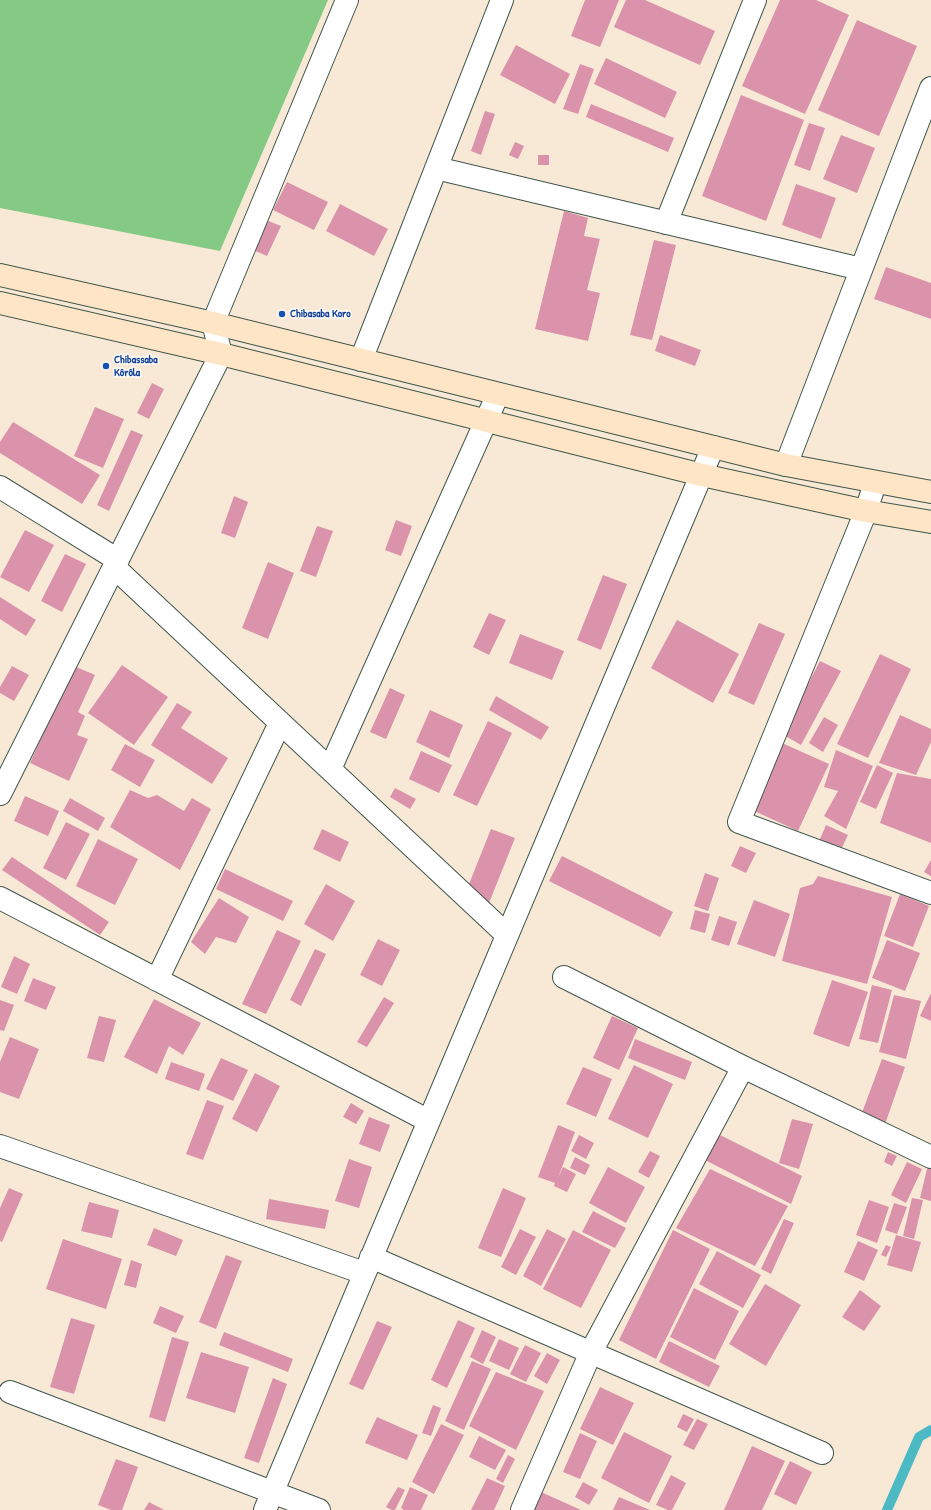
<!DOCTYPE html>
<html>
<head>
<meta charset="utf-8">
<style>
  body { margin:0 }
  canvas { display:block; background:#f8e9d7 }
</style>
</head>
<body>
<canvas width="931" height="1510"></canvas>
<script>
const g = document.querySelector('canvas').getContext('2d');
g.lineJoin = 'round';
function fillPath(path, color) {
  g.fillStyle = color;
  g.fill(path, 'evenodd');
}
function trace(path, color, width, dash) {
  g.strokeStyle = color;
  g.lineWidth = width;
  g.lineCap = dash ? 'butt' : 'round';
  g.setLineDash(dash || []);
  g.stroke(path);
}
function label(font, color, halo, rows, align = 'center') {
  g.font = font + ' "Patrick Hand",sans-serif';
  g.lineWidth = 3;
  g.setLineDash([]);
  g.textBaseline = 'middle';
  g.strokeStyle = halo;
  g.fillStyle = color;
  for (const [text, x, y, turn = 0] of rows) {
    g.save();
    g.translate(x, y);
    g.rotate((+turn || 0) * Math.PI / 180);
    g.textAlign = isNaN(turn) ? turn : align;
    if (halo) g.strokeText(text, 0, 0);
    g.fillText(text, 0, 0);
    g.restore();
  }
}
fillPath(new Path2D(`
  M0,0h328l-108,251 -220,-43z`), '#84c984');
trace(new Path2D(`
  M887,1510l32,-73 12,-7`), '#4cbac4', 10);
fillPath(new Path2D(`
  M585,0h34l-19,47 -29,-11z
  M626,0h19l70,31 -15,34 -86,-38z
  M780,0h36l33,15 -44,99 -63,-28z
  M857,20l60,26 -38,90 -61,-26z
  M516,45l54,29 -15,30 -55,-29z
  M606,58l71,34 -12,26 -71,-34z
  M580,64l14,5 -16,45 -15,-5z
  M741,95l63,25 -38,101 -64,-25z
  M591,104l83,34 -6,14 -82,-35z
  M485,111l10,3 -14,41 -10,-4z
  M809,123l16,5 -15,43 -16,-6z
  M841,135l34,13 -18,45 -34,-14z
  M515,142l9,4 -6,13 -9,-4z
  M538,155h11v10h-11z
  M287,182l41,20 -14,28 -41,-20z
  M796,184l40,14 -15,41 -39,-14z
  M340,204l48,25 -14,27 -48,-25z
  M564,211l24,7 -4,18 16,3 -13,51 13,3 -12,48 -53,-12z
  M266,220l15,6 -14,30 -14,-6z
  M654,240l22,5 -24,95 -22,-5z
  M886,267l45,16v36l-57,-20z
  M660,335l41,15 -6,16 -40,-15z
  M152,383l12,6 -15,30 -12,-6z
  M95,407l29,12 -21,49 -29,-12z
  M13,422l87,53 -18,29 -82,-51v-11z
  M131,430l12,5 -34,76 -12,-6z
  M234,496l14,6 -13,36 -14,-5z
  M396,520l16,6 -11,30 -16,-6z
  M317,526l16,5 -17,46 -16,-6z
  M25,530l29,15 -25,47 -29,-15z
  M65,554l21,10 -24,48 -21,-11z
  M268,562l26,11 -26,66 -26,-11z
  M603,575l24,9 -26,66 -24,-10z
  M0,597l36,23 -10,16 -26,-17z
  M489,613l17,7 -17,35 -16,-8z
  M677,620l62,34 -26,49 -62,-35z
  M759,623l26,11 -31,71 -26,-12z
  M520,634l44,17 -12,29 -43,-17z
  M880,654l31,15 -43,89 -31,-14z
  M820,661l21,10 -40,74 -19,-11z
  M122,665l46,32 -34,48 -46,-32z
  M12,666l17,9 -15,26 -14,-8v-6z
  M74,666l21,9 -17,37 7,4 -8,19 11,4 -19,42 -39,-18z
  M390,688l15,7 -19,44 -16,-7z
  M496,696l53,31 -8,13 -52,-30z
  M177,703l15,9 -11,16 47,30 -16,26 -61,-39z
  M430,710l33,15 -14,33 -33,-16z
  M900,715l31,14v13l-15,33 -37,-12z
  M824,717l14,8 -15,27 -14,-9z
  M488,721l24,12 -35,73 -24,-11z
  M782,743l47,21 -31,67 -46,-21z
  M125,744l30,16 -15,27 -29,-17z
  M836,750l37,16 -27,63 -22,-13 14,-25 -14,-4z
  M421,751l31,14 -13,28 -30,-14z
  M877,765l16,8 -17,36 -16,-7z
  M897,773l34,6v64l-51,-20z
  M395,788l21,11 -6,10 -20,-12z
  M130,790l18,8 9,-3 27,16 8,-13 19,11 -31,61 -70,-43z
  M25,796l34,15 -11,25 -34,-15z
  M70,798l35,20 -7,13 -35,-20z
  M66,822l24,12 -24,46 -23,-12z
  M826,825l22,10 -9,19 -21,-10z
  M322,829l27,13 -9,20 -27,-13z
  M491,829l24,9 -26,65 -24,-9z
  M98,839l40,20 -23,46 -39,-19z
  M740,846l16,7 -10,20 -15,-7z
  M562,856l111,56 -13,25 -111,-56z
  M12,857l97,65 -9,13 -98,-65z
  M931,860v16l-7,-4z
  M225,869l68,32 -10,20 -67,-32z
  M705,873l14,5 -11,33 -14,-5z
  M818,876l74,21 -25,87 -85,-23 18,-73 13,-4z
  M326,884l29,17 -22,40 -29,-17z
  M900,894l29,12 -16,41 -29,-11z
  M219,898l30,19 -13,26 -20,-6 -11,17 -14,-12z
  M754,900l36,14 -15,43 -38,-13z
  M695,910l15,4 -5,19 -15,-4z
  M719,916l18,6 -8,24 -18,-6z
  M277,930l24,11 -35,73 -24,-10z
  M378,939l22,11 -18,36 -22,-11z
  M887,940l33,13 -15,38 -33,-13z
  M315,949l11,5 -25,52 -11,-6z
  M14,956l16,8 -13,30 -16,-7z
  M33,978l23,9 -10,23 -22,-9z
  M832,980l36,12 -19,55 -36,-13z
  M872,985l20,5 -14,53 -19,-4z
  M931,993v28l-11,-5z
  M894,995l27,6 -15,58 -27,-7z
  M384,997l10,6 -27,44 -10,-5z
  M154,999l47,24 -18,32 -14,-9 -12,28 -33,-17z
  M0,1000l14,5 -10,26 -4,-1z
  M99,1016l17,4 -12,42 -17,-4z
  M612,1016l26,12 -19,42 -26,-12z
  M10,1037l29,12 -20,50 -19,-7v-30z
  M635,1039l57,23 -7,18 -57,-22z
  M221,1058l27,12 -15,31 -27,-12z
  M882,1059l23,8 -21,60 -24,-9z
  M171,1062l34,12 -6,17 -34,-12z
  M634,1065l39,19 -25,54 -40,-19z
  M583,1067l29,12 -16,38 -30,-13z
  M255,1073l25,13 -23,46 -25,-13z
  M207,1100l17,6 -21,54 -17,-6z
  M351,1103l13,8 -8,13 -13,-7z
  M369,1117l21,8 -10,27 -21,-8z
  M792,1119l21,5 -14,45 -20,-6z
  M558,1125l17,7 -17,46 5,-11 13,7 -9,18 -13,-6 1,-3 -17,-6z
  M718,1134l84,42 -11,28 -86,-44z
  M579,1135l15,8 -8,16 -15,-8z
  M650,1151l10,5 -11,22 -11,-6z
  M888,1152l9,4 -5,10 -8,-4z
  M575,1157l15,8 -5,10 -15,-7z
  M349,1159l23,8 -13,41 -24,-7z
  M907,1162l15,7 -16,34 -15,-8z
  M928,1165l3,1v35l-11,-3z
  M608,1167l37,20 -19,36 -37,-20z
  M710,1169l78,37 -33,60 -79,-38z
  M9,1188l14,6 -21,48 -2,-1v-33z
  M503,1188l23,10 -25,59 -23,-9z
  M912,1198l11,2 -9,39 -11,-3z
  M269,1199l60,11 -4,19 -59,-10z
  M869,1200l20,7 -12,36 -21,-8z
  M89,1202l30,8 -7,28 -31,-7z
  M894,1203l13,4 -10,27 -12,-4z
  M593,1211l33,17 -11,20 -33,-16z
  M784,1219l10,4 -23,51 -10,-5z
  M154,1228l29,12 -7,16 -29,-11z
  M520,1229l16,8 -20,38 -15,-8z
  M547,1229l19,10 -25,47 -18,-10z
  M573,1230l38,20 -30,58 -38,-19z
  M673,1230l37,19 -54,110 -37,-19z
  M896,1235l25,7 -9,30 -25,-7z
  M63,1239l59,20 -16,50 -60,-20z
  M858,1241l20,9 -14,31 -20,-9z
  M886,1245l5,2 -5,10 -5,-2z
  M717,1251l44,24 -18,33 -44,-24z
  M226,1255l16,6 -26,68 -17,-7z
  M131,1260l11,4 -6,24 -12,-3z
  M765,1284l36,21 -35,61 -37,-22z
  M694,1288l45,23 -24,49 -45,-23z
  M860,1290l21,16 -17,25 -22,-14z
  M160,1306l24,10 -8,17 -23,-10z
  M71,1318l24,7 -21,69 -24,-7z
  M458,1320l17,8 -28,60 -16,-8z
  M377,1321l15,6 -29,63 -14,-6z
  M482,1330l14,7 -13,27 -13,-7z
  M224,1332l69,27 -5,13 -69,-27z
  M172,1337l17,5 -24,80 -16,-5z
  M499,1339l20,9 -10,22 -20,-9z
  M669,1341l51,25 -11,21 -50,-25z
  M525,1345l16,8 -15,29 -16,-8z
  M201,1352l48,15 -14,46 -49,-15z
  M547,1353l13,7 -13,24 -13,-8z
  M472,1361l19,8 -27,61 -19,-9z
  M496,1372l48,19 -28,59 -47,-24z
  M273,1378l14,6 -28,79 -15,-5z
  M600,1387l34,16 -21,42 -33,-16z
  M433,1405l8,3 -10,28 -9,-3z
  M683,1414l11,5 -7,13 -10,-5z
  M377,1417l41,18 -11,25 -42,-17z
  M697,1419l11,5 -14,26 -11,-5z
  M441,1424l23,11 -30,59 -22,-12z
  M624,1432l48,24 -23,47 -48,-25z
  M580,1433l17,8 -17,38 -17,-7z
  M479,1436l27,14 -11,20 -26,-13z
  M752,1446l33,15 -23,49h-38z
  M508,1455l7,4 -12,24 -7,-4z
  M116,1459l22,8 -16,43h-11l-13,-5z
  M790,1461l22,11 -16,33 -22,-11z
  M671,1475l15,8 -14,27h-4l-12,-5z
  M487,1478l18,8 -11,24h-23z
  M583,1482l15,8 -9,15 -14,-8z
  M398,1487l7,3 -10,20h-3l-6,-3z
  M410,1487l18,8 -7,15h-17l-3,-2z
  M541,1492l40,18h-48z
  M619,1497l31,13h-37z
  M149,1502l15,8h-20z`), '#da93ab');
const street = new Path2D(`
  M436,168l425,101
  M666,223l89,-223
  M361,360l141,-360
  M786,465l145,-377
  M875,483l-9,28 -127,311 192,71
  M0,487l118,73
  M114,567l393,368
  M330,769l168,-375
  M0,794l221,-440 -8,-31 134,-323
  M0,898l429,223
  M564,977l179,90 188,90
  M157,980l123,-257
  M0,1146l364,127
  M371,1257l451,196
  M10,1392l309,118
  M265,1510l448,-1063
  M522,1510l69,-158 152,-285`);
const secondary = new Path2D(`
  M0,275l213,48 573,142 145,27
  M0,303l221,51 481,121 164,36 65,11`);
trace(street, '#40574c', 24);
trace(secondary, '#40574c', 24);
trace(street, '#fff', 22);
trace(secondary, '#fde5c5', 22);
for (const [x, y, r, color] of [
  [282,314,4,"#1a4fb4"],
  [106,366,4,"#1a4fb4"]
]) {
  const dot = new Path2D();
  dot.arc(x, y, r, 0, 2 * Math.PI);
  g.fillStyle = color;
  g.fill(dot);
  trace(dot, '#fdfcf7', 1.5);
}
label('bold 11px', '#164399', '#fdfcf7', [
  ["Chibasaba Koro",290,314],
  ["Chibassaba",114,360],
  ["Kôrôla",114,373]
], 'left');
</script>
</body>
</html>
